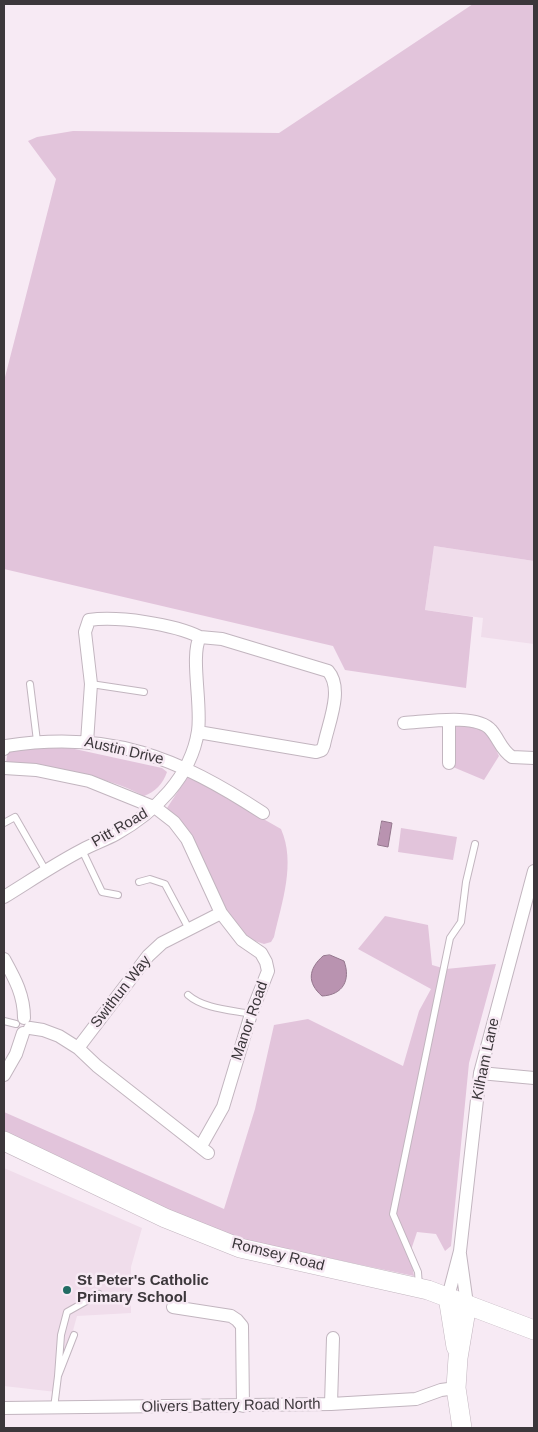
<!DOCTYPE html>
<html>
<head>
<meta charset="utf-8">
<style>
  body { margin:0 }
  #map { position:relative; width:538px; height:1432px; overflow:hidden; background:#f7eaf4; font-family:Helvetica,sans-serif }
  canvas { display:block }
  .frame { position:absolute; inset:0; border:5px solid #3c373b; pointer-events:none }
</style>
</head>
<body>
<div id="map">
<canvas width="538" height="1432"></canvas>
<div class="frame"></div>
</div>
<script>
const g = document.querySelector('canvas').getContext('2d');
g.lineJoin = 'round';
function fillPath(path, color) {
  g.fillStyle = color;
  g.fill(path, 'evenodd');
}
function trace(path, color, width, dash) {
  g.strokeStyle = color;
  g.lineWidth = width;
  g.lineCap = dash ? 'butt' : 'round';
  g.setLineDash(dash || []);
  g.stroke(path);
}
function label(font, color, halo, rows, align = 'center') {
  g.font = font + ' Helvetica,sans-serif';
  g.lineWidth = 5;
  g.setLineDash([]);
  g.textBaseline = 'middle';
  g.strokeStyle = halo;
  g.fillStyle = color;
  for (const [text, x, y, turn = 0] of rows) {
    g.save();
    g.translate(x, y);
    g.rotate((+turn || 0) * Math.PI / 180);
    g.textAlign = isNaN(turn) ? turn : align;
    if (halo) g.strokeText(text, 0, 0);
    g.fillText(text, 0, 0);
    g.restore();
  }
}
fillPath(new Path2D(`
  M434,546l100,15v83l-53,-7 2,-19 -58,-8z
  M4,1168l138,60 -11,39v46l-54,3 -21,76 -52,-6z`), '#f0ddeb');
fillPath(new Path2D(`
  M473,4h61v557l-100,-15 -9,64 48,7 -7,71 -121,-18 -12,-24 -329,-77v-188l52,-202 -28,-38 9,-4 36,-6 206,2z
  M456,723c27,5 32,7 43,33l-15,24 -31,-13 -1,-38z
  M61,746l101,22 5,4c-4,12 -12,20 -23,24 -43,-23 -91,-26 -138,-33l2,-13z
  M188,776l93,53c15,34 1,73 -7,108l-3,5 -7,2 -18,-6 -22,-30 -57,-100z
  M401,828l56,9 -4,23 -55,-8z
  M385,916l43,9 4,40 14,4 50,-5 -27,99 -18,183 -6,5 -9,-17 -19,-2 -7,21 4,23 -171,-36 -74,-28 -165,-77v-23l220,97 31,-100 19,-84 34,-6 95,47 16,-55 12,-22 -73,-40z`), '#e2c4db');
const water = new Path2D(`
  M382,821l10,2 -4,24 -10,-2z
  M330,955l14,6c7,19 -1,34 -22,35 -15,-13 -14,-27 1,-40z`);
fillPath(water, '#b993b0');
trace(water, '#94778d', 1);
const lane = new Path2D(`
  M30,684l7,57
  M91,684l53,8
  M4,823l11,-6 31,54
  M82,850l20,42 16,3
  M139,882l11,-3 15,5 24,45
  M188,995c16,14 43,15 63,19
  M4,1021l12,3
  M419,1286l-1,-14 -25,-58 57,-276 11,-16 5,-40 9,-38
  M58,1376l3,-41 6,-23 32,-18
  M54,1408l4,-32 16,-41`);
const street = new Path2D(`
  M449,720v43
  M404,723c21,-1 73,-10 87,7 8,9 10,20 21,27l22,1
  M198,732l118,20 6,-2 2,-5c4,-21 20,-56 4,-74l-106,-32 -22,-2
  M87,742l4,-58 -6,-52 4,-12c29,-4 85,4 111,17
  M4,749l2,-3c105,-16 171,11 257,67
  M4,768l32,2 53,11 67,27 18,14 13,17 34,74 21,27 19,13 5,9 2,9 -17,43 -28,93 -22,39
  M4,897c26,-16 51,-33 78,-47 11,-6 23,-10 34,-16 39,-22 75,-57 82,-103 4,-26 -8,-76 2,-94
  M4,959c11,20 20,36 20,59
  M30,1028l13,2 16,6 19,12 19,18 111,87
  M78,1048l70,-92 14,-13 59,-30
  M480,1073l54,5
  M4,1075l12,-21 7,-21
  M460,1254l7,50
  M448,1297l12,-46 20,-178 54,-202
  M173,1307l58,9 6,4 5,6 1,80
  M331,1404l2,-66
  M4,1408l327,-4 85,-5 25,-9 15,-2`);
const secondary = new Path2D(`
  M4,1141l161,77 75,30 188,42 106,40
  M448,1297l8,50
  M462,1428l-6,-40 2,-30 9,-54`);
trace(lane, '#c2b5bf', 8);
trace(street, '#c2b5bf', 14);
trace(secondary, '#c2b5bf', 20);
trace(lane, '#fff', 6);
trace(street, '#fff', 12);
trace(secondary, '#fff', 19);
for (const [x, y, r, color] of [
  [67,1290,5,"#226b63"]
]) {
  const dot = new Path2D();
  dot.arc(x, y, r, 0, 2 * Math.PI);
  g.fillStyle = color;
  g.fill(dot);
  trace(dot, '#f7eaf4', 2);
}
label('15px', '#3c373b', '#f7eaf4', [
  ["Austin Drive",124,751,13],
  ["Pitt Road",120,828,-30],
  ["Swithun Way",121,992,-52],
  ["Manor Road",250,1021,-71],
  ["Kilham Lane",486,1059,-78],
  ["Romsey Road",278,1255,14],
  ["Olivers Battery Road North",231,1406,-1]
]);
label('bold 15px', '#3c373b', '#f7eaf4', [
  ["St Peter's Catholic",77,1281],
  ["Primary School",77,1298]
], 'left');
</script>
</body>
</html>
